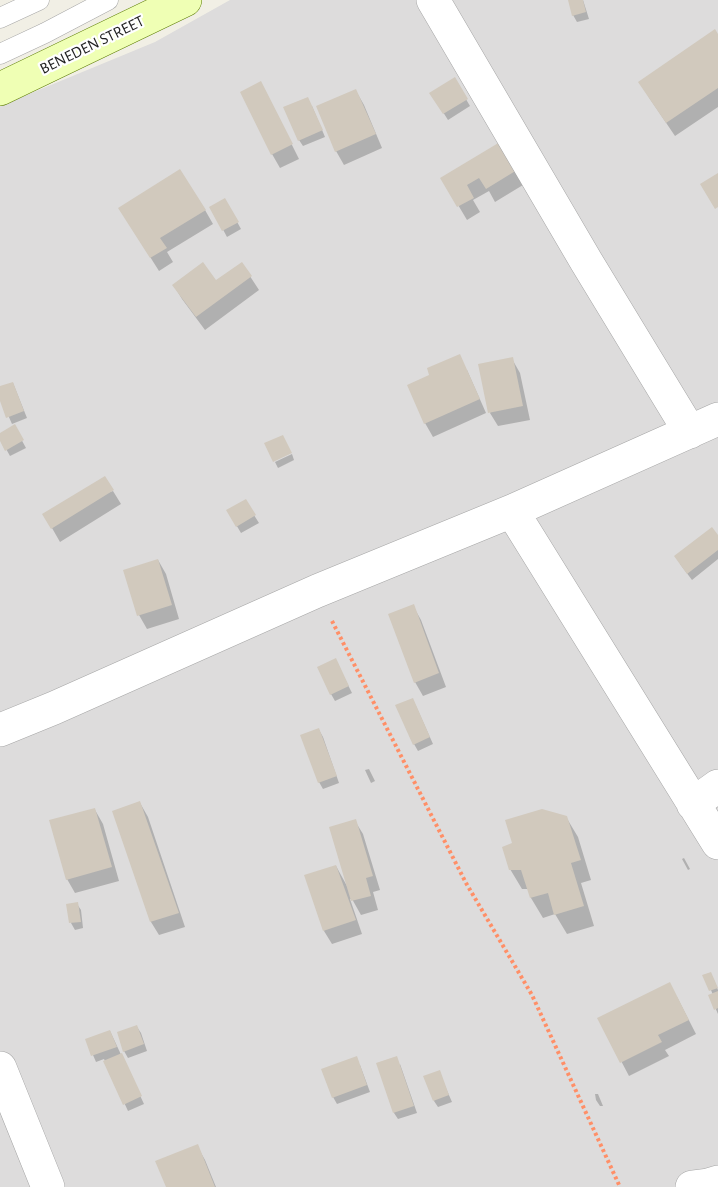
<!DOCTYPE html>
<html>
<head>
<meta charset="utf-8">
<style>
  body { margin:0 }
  canvas { display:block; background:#f1efe5 }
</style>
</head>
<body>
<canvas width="718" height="1187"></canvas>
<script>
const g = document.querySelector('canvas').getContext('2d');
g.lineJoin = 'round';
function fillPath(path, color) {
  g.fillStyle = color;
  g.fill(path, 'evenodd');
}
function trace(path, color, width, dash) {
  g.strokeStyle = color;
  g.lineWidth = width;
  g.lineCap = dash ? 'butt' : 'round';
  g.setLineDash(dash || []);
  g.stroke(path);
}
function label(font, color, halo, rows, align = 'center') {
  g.font = font + ' "Alegreya Sans",sans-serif';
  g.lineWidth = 4.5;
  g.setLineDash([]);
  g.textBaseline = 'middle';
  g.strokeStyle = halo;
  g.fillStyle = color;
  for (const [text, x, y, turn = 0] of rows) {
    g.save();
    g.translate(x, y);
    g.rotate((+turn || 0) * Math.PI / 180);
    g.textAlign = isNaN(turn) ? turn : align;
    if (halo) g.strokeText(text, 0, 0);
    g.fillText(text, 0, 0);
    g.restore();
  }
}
fillPath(new Path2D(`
  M230,0h488v1187h-718v-1081l155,-64z`), '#dddcdc');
fillPath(new Path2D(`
  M569,0h14l6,19 -12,3 -4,-7z
  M718,37v70l-43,29 -27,-40z
  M454,79l16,27 -22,14 -17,-27z
  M356,91l8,14 18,43 -38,17 -8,-14z
  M268,97l31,62 -19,9 -8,-14z
  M312,106l13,31 -22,9 -4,-6z
  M499,144l24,41 -28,17 -6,-11 -16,9 7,12 -13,8 -25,-42z
  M225,200l16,29 -14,8 -16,-30z
  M205,210l8,14 -46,28 6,10 -14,9 -31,-49z
  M242,264l17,26 -54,40 -23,-31 -8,-13 42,-4z
  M512,359l8,14 10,47 -32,6 -8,-13z
  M467,370l19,43 -53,24 -8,-14z
  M13,383l14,35 -15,6 -12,-27v-9z
  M14,426l12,22 -16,8 -10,-18v-4z
  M292,454l2,6 -16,8 -3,-6z
  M113,491l8,13 -61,38 -16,-28z
  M245,501l14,22 -18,10 -13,-22z
  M718,537v22l-26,21 -12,-16z
  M158,560l8,14 13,45 -32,10 -8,-14z
  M413,606l8,14 25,67 -23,9 -8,-14z
  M339,667l13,26 -17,8 -4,-7z
  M416,706l17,38 -15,7 -4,-7z
  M319,730l4,7 16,46 -16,6 -4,-7z
  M369,769l6,12 -4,2 -6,-13z
  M140,803l8,14 37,110 -26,8 -8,-13z
  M95,810l8,14 16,57 -44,12 -8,-14z
  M566,817l12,20 13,43 -10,3 13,43 -27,8 -12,-20 -12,4 -12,-20 -2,-9h-7l-12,-20 4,-25z
  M355,821l8,13 17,56 -7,2 5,18 -17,5 -9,-16h-2l12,35 -30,10 -8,-13 12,-65 11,20z
  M684,858l6,11 -2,1 -6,-11z
  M77,904l4,6 2,18 -8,2 -4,-7z
  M714,980l4,10v24l-8,-18 3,-1 -2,-5z
  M677,997l19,37 -31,16 4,6 -40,20 -30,-57z
  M137,1027l4,6 6,18 -19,7 -4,-7z
  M110,1031l34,73 -16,7 -24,-52 -8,3 -3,-7z
  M400,1064l17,49 -19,6 -4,-6z
  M360,1065l10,27 -33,12 -4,-7z
  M439,1072l13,30 -14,5 -4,-6z
  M595,1094h3l5,12h-3l-4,-6z
  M197,1146l8,14 11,27h-48z`), '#0003');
fillPath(new Path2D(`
  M568,0h15l3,12 -14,4z
  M715,29l3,5v54l-52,35 -28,-41z
  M455,77l13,22 -25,15 -14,-21z
  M261,81l32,63 -22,11 -31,-63z
  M356,89l20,45 -41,18 -19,-46z
  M308,97l15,33 -25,11 -15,-34z
  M500,142l17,28 -31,19 -7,-11 -12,7 7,13 -17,9 -17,-29z
  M180,169l26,41 -46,28 7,10 -17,10 -32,-50z
  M718,173v34l-3,2 -15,-25z
  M225,198l14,24 -17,9 -13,-24z
  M203,262l13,18 26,-18 10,14 -56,41 -24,-32z
  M460,354l20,45 -56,25 -17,-39 22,-10 -2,-7z
  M513,357l10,49 -35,7 -10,-49z
  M13,382l11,29 -18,7 -6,-17v-15z
  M15,424l9,16 -19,11 -5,-10v-8z
  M283,435l9,18 -19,9 -9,-19z
  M105,476l9,14 -63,39 -9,-15z
  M246,499l10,16 -20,12 -10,-17z
  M712,527l6,8v15l-31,24 -13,-18z
  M158,559l14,46 -35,11 -14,-46z
  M414,604l25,69 -25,10 -26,-69z
  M336,658l13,28 -19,9 -13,-28z
  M413,698l17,39 -17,8 -18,-40z
  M319,728l18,48 -19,7 -18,-48z
  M140,801l39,112 -29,9 -38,-111z
  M95,808l17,59 -46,13 -17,-60z
  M542,809l25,7 14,44 -10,3 13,43 -30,9 -6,-22 -18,5 -9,-28h-12l-7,-23 10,-4 -7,-23z
  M356,819l17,57 -7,2 5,18 -20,5 -22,-74z
  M336,865l20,55 -33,11 -19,-56z
  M78,902l3,20 -12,1 -3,-19z
  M711,972l7,16 -9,3 -7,-16z
  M670,982l19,38 -31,15 4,7 -42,21 -23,-45z
  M718,991v17l-4,2 -6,-15z
  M137,1025l7,19 -21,8 -6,-20z
  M110,1030l7,17 -26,9 -6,-17z
  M122,1053l20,43 -19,9 -20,-44z
  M357,1056l10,29 -35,13 -11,-29z
  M397,1056l17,50 -21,7 -17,-50z
  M440,1070l9,25 -16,6 -10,-25z
  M198,1144l17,43h-49l-11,-26z`), '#d1c9bd');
const lane = new Path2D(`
  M0,18l39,-18
  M0,54l45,-21 63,-33`);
const street = new Path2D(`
  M433,0l153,261 104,171
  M512,511l206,332
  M0,730l54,-22 263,-117 195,-80 206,-92
  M693,804l25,-18
  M0,1068l48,119
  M692,1187l16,-2 10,-3`);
const secondary = new Path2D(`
  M0,89l185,-89`);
trace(lane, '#a6a6a6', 21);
trace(street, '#a6a6a6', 34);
trace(secondary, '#5b7c00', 34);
trace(new Path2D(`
  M332,621l134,262 66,112 88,192`), '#ff8f67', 4, [3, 3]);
trace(lane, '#fff', 20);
trace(street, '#fff', 33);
trace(secondary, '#efffb4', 33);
label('16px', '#1f1f1f', '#fff', [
  ["BENEDEN STREET",92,45,-26]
]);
</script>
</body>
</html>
